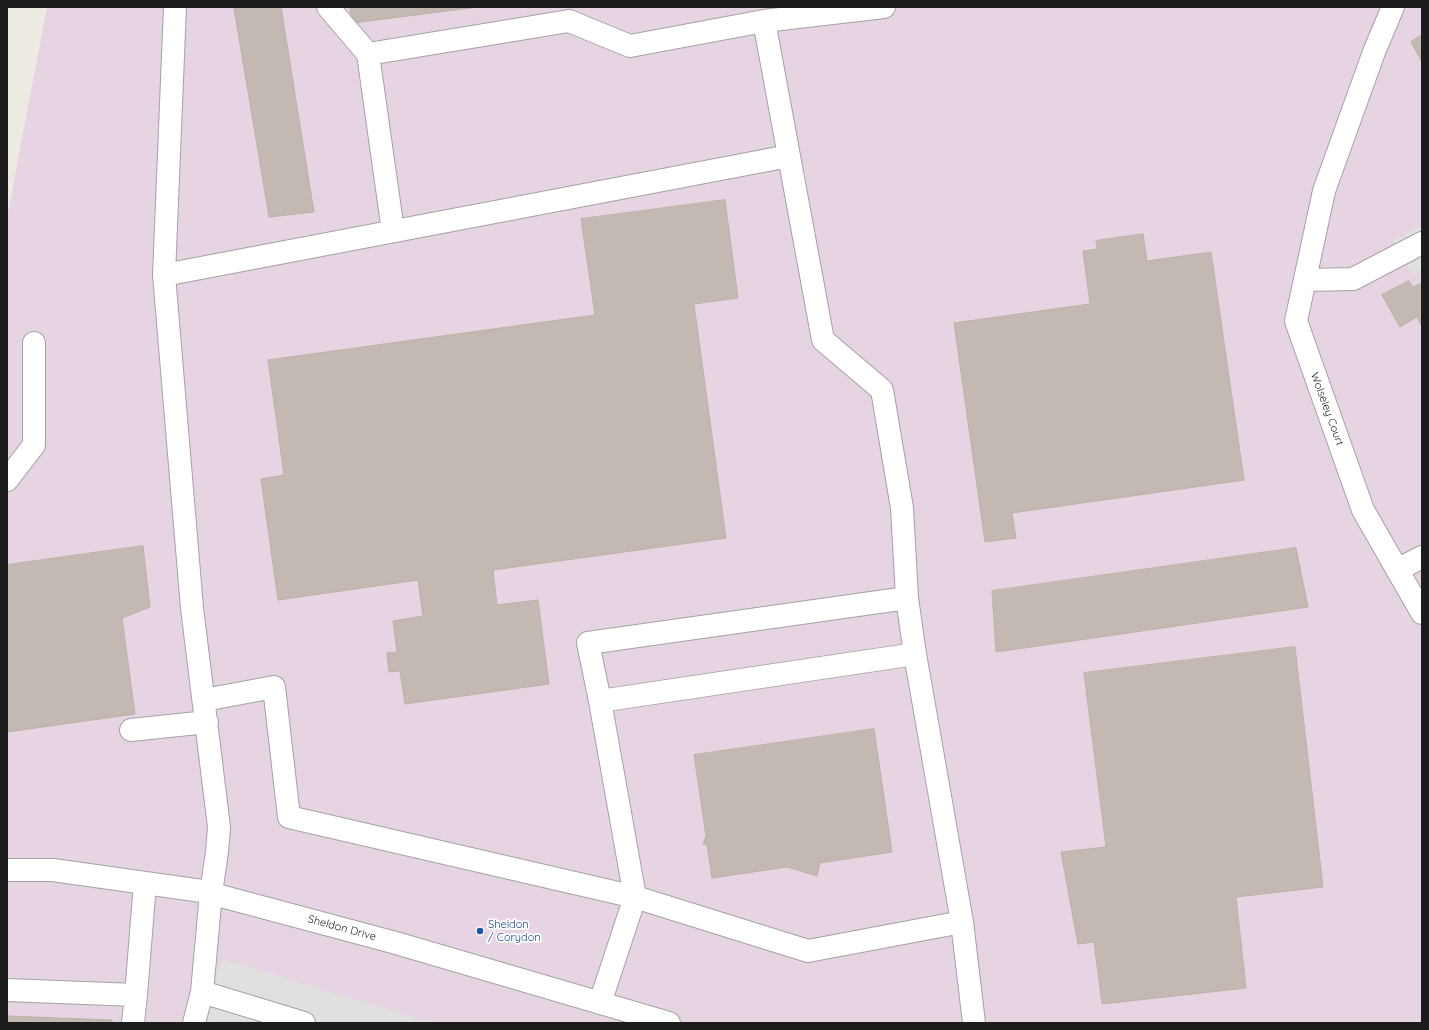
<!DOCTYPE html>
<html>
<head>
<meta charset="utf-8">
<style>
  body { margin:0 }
  #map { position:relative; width:1429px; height:1030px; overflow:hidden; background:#edeae2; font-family:Quicksand,sans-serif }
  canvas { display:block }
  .frame { position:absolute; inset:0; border:8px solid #1c1c1c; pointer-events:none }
</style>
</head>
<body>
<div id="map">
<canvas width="1429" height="1030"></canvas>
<div class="frame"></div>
</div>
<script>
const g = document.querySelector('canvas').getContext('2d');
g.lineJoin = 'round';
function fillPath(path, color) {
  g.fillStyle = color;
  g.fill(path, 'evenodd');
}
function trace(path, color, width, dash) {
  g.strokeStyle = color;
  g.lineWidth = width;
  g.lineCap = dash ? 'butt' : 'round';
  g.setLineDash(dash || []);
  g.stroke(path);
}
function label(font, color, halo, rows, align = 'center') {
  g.font = font + ' Quicksand,sans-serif';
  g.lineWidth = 3.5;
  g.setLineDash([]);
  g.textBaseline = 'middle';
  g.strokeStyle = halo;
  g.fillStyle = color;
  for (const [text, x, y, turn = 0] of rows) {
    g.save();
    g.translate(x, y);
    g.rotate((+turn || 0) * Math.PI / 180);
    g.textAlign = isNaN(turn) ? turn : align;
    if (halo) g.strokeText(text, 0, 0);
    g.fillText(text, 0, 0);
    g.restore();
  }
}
fillPath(new Path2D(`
  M47,7h1375v1016h-1415v-805z`), '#e6d4e3');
fillPath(new Path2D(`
  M1422,226v43l-10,6 -18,-34z
  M222,959l210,64h-215l-13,-4z`), '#e0e0e0');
const building = new Path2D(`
  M242,7h39l33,205 -45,5 -35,-209z
  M350,7h128l-125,16z
  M1422,35v27l-11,-20z
  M725,200l13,98 -44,6 32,234 -233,32 4,35 41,-5 11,84 -144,20 -5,-33 -11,1 -2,-19 10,-1 -4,-31 30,-5 -5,-36 -140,20 -17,-121 23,-4 -16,-115 327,-45 -14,-96z
  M1143,234l4,27 64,-9 33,228 -232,33 4,25 -31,4 -31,-219 136,-19 -7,-53 14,-2 -1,-8z
  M1409,281l4,6 9,-4v44l-5,-10 -17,10 -18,-32z
  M143,546l7,61 -28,11 13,96 -128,18v-167z
  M1296,548l12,59 -312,45 -4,-61z
  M1295,647l28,240 -87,10 10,91 -144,16 -8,-62 -16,2 -17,-92 45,-5 -22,-174z
  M874,729l18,123 -72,11 -3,13 -30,-9 -75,11 -5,-33 -4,-1 3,-8 -12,-81z
  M7,1016l105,4v3h-105z`);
fillPath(building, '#c2b9b2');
trace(building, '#beb1a5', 1);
const minor = new Path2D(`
  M328,7l40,47 25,177
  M1393,7l-19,45 -50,139 -28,130 67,189 59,103
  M368,54l201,-33 61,25 134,-25
  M789,156l34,184 59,50 20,118 5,90 8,56 47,268 12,101
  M164,275l11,-268
  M1305,280l48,-1 69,-36
  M7,480l27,-35v-102
  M1397,570l25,-13
  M907,598l-319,45 12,58 315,-47
  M204,700l70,-13 15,130 346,80 173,54 154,-29
  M600,701l35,196 -35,106
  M131,730l76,-8
  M7,870h46l149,21 194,52 273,80
  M7,990l129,5 9,-112
  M133,1023l3,-28
  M194,1023l8,-31
  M304,1023l-102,-31 9,-99 6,-41 2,-25 -27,-219 -28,-333 625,-119 -25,-135 120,-14`);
trace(minor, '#a3a3a3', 24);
trace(minor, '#fff', 22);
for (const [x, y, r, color] of [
  [480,931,4,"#1a4fb4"]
]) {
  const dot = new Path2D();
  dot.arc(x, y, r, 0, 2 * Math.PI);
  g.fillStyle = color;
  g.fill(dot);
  trace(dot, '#fff', 1.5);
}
label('11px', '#1c1c1c', '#fff', [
  ["Wolseley Court",1327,409,70],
  ["Sheldon Drive",342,928,15]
]);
label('11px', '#164399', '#fff', [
  ["Sheldon",488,925],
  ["/ Corydon",488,938]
], 'left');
</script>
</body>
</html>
